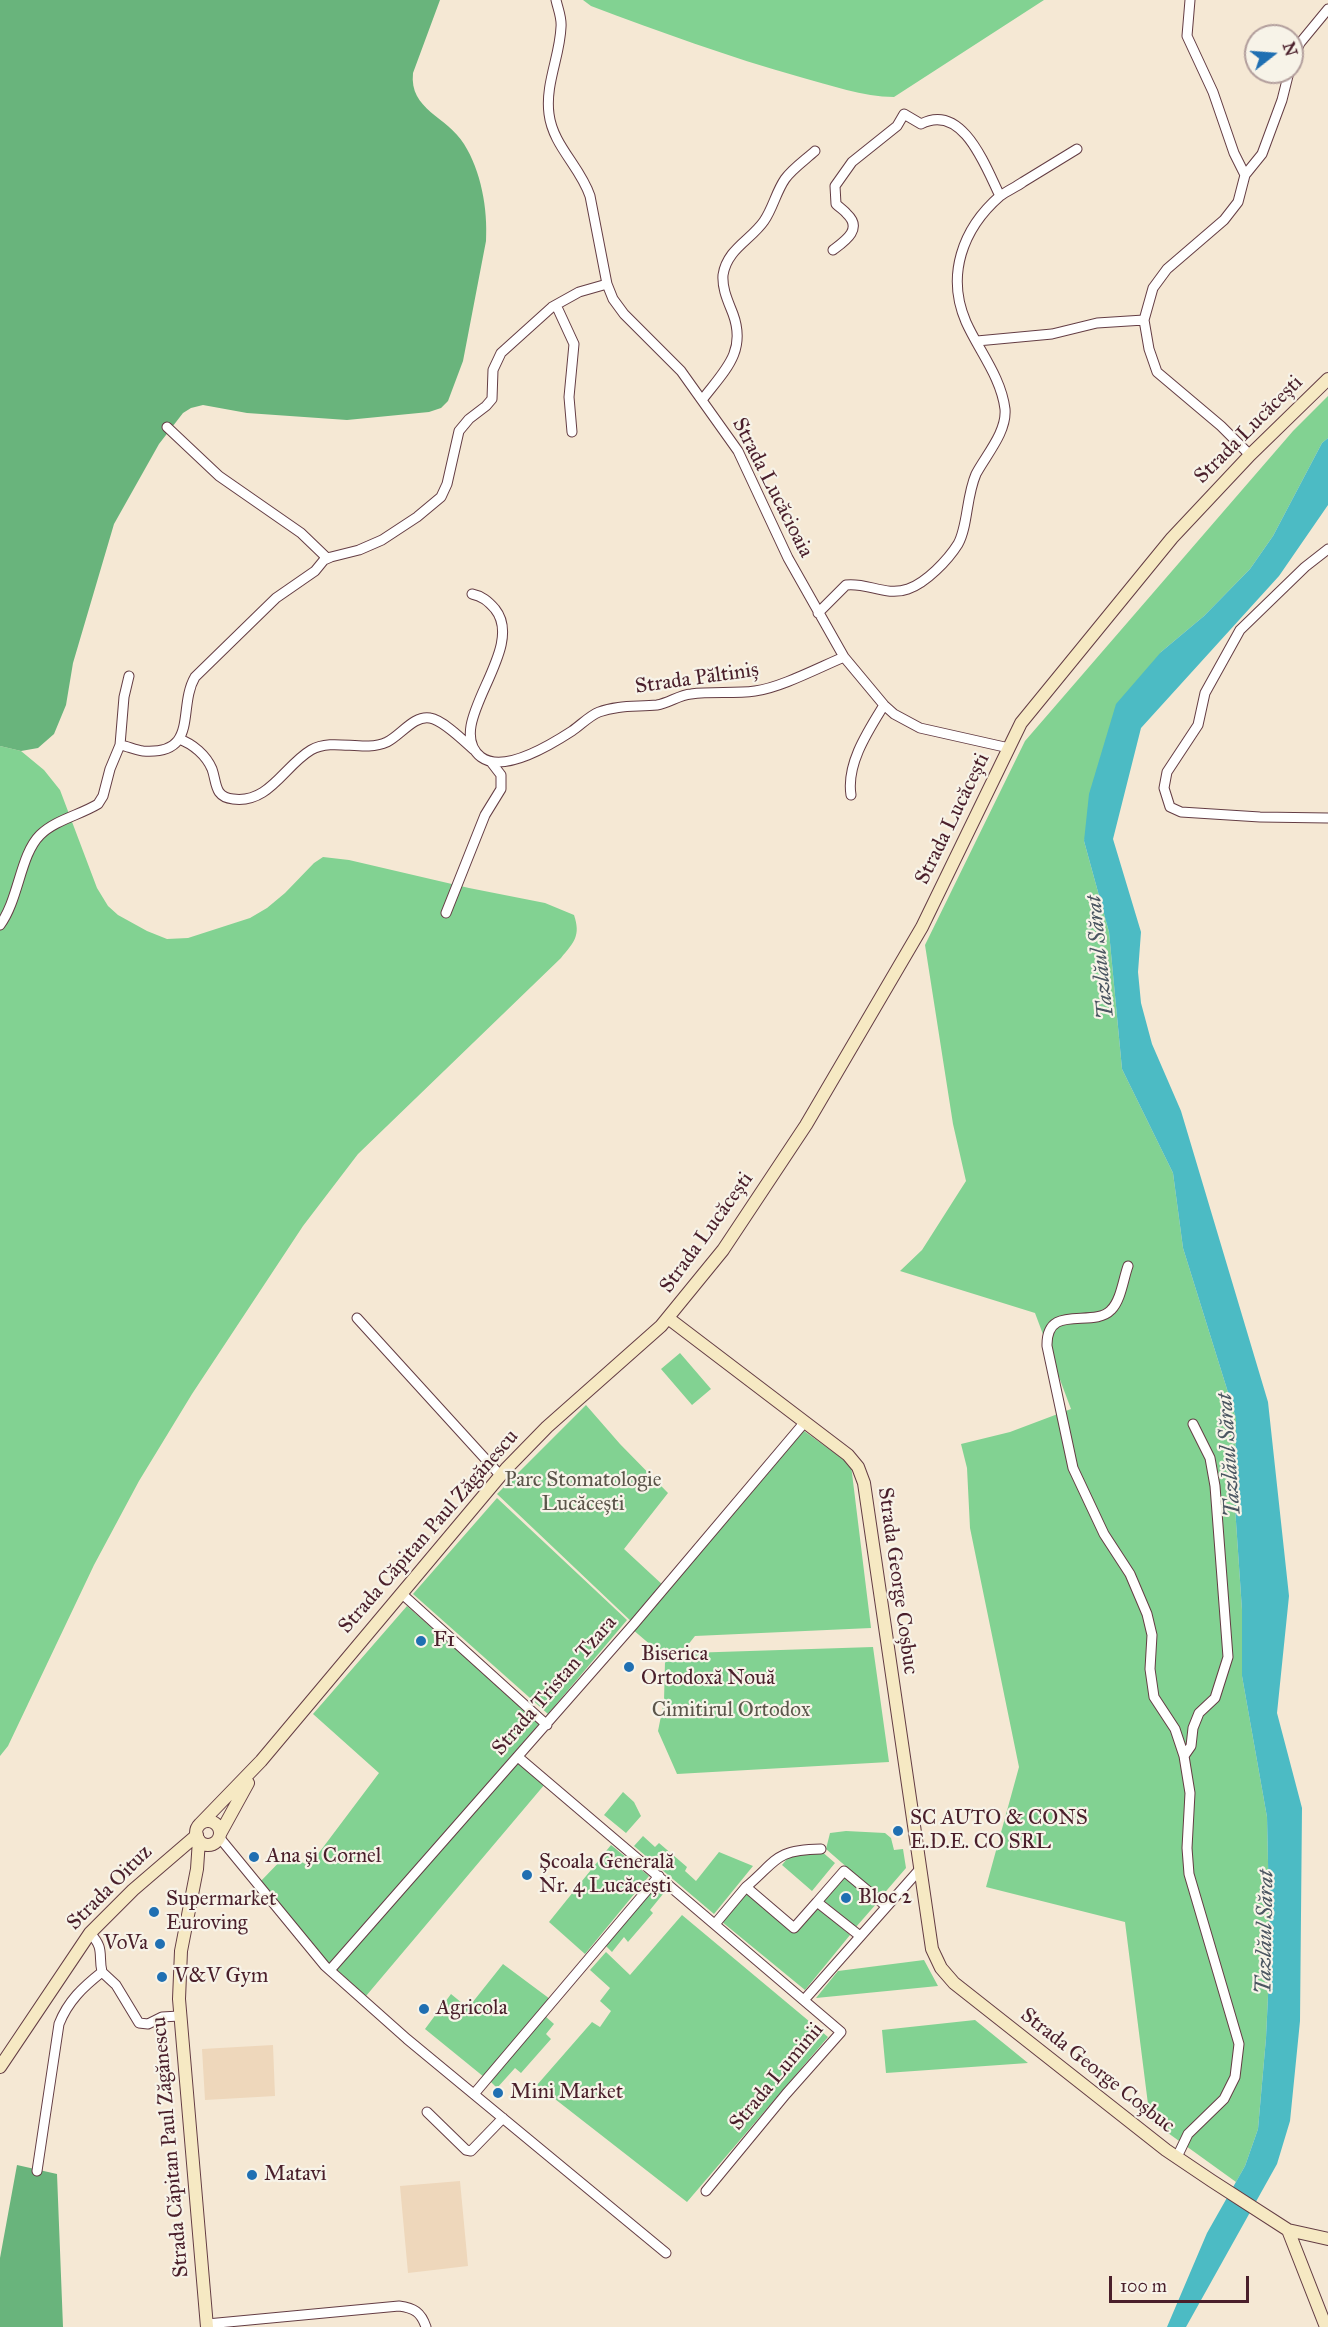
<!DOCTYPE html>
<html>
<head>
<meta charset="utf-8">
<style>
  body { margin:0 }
  #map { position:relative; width:1328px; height:2327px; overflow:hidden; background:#f5e8d4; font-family:"IM FELL Great Primer",serif }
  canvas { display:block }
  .north { position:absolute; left:1244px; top:24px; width:60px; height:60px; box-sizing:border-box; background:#f7f3e8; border:2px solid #b29e9c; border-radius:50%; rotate:73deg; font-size:16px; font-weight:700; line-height:24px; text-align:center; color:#4a1f2b }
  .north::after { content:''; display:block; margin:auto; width:21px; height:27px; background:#1f6fb2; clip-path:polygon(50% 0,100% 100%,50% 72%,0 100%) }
  .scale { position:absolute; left:1109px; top:2276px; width:140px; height:27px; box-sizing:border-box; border:3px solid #4a1f2b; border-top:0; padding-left:8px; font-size:18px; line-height:21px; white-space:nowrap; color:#4a1f2b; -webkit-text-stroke:4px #f7f3e8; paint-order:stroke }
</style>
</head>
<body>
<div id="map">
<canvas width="1328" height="2327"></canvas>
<div class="north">N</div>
<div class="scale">100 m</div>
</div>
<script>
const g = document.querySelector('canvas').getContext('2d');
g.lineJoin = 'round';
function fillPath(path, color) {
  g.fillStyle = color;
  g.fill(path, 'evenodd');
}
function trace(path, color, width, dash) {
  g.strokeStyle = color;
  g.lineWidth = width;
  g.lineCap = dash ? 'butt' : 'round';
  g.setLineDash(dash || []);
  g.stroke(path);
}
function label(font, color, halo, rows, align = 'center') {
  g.font = font + ' "IM FELL Great Primer",serif';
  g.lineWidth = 4.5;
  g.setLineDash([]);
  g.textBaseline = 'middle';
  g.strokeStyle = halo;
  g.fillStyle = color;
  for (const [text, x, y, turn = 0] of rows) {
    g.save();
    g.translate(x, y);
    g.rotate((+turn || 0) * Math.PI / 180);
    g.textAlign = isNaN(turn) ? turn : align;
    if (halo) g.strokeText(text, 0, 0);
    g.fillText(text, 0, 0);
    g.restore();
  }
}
fillPath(new Path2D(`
  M273,2045l2,51 -70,4 -3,-51z
  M460,2181l8,85 -60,7 -8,-87z`), '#eed7bb');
fillPath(new Path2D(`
  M583,0h461l-150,97c-31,0 -64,-12 -94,-20 -71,-20 -140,-45 -209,-71z
  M1328,396v42l-6,5 -49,93 -23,33 -46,47 -43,36 -77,189 25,91 13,137 51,104 10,75 53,170 -1,89 7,103v66l25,141 3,136 -4,85 -8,91 -13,37 -9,16 -86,-62 -25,-198 -139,-35 33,-120 -49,-239 -3,-60 -6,-24 49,-12 61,-23 -36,-96 -135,-42 22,-21 44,-69 -13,-57 -28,-179 100,-204 268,-310z
  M0,746l21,5 23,19 16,20 37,98 11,18 10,9 29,16 20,8 21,-1 62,-20 17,-10 18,-15 29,-30 9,-6 26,3 120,28 76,15 29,12c7,21 0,27 -13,43l-203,196 -55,72 -111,168 -53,87 -45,84 -86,181 -8,10z
  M680,1353l31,36 -19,16 -31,-36z
  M586,1405l34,39 48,49 -44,56 41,38 -31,37 -137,-130z
  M800,1428l51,37 20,163 -176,8 -16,20 -13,2 -34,-29z
  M497,1498l130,122 -79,94 -135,-120z
  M407,1606l133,117 -210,242 -71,-82 28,-29 22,12 70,-93 -66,-59z
  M873,1647l16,115 -212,12 -19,-43 6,-30 1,-39 16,-1 7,-8z
  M518,1761l27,23 -179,212 -30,-27z
  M623,1792l11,10 7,14 -15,17 -22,-18z
  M846,1831l39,2 6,5 3,12 9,-1 3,19 -25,29 -55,-48 4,-16z
  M643,1836l12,11 4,-4 28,24 -2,4 11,10 23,-29 34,14 -39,48 -80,-68z
  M611,1845l38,31 -64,78 -36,-32z
  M820,1850l15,13 -23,28 -30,-26 9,-11z
  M844,1874l33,29 -21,24 -33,-27z
  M654,1887l9,7 -13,16 3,3 -25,29 -4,-5 -12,15 -7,-7z
  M747,1891l47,40 23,-24 33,28 -45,55 -84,-69z
  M682,1915l146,122 -141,165 -150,-117 55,-63 8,5 11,-16 -11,-10 10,-13 -20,-18 16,-18 24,23z
  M924,1960l14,26 -122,12 22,-27z
  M503,1964l47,35 -66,78 -59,-48 26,-35 17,14z
  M545,2016l9,8 -8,10 5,5 -30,34 -6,-5 -18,20 -7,-7z
  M975,2020l53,43 -142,10 -4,-43z`), '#82d292');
fillPath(new Path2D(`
  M0,0h440l-27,73c-4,37 34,43 51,71 17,27 24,65 22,97l-23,120 -15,40 -7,7 -12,4 -82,8 -100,-7 -44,-8 -12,3 -8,5 -24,31 -45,80 -41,139 -7,42 -12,29 -16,14 -17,3 -21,-5z
  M17,2165l40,9 6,153h-63v-69z`), '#69b47c');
fillPath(new Path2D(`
  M1328,438v67l-49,71 -138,152 -28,111 28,93 -3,40 3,31 11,41 29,67 87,291 21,194 -12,117 25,95 -2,213 -10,100 -13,43 -91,163h-19l40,-94 38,-67 13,-37 8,-91 4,-85 -3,-136 -25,-141v-66l-7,-103 1,-89 -53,-170 -10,-75 -51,-104 -13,-137 -25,-91 5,-47 27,-90 45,-52 43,-36 46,-47 23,-33 49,-93z`), '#4cbbc4');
const street = new Path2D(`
  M556,0c2,9 6,18 5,27 -1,29 -16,57 -12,87 4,32 31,52 41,82l17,88 6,15 11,15 57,57 57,80 50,107 56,99 40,48 10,9 26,14 89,20
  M1190,0l-3,36 26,56 21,61 11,22
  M1292,60l8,-17 28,-34
  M833,250c12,-9 30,-21 14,-36 -3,-4 -7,-6 -11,-10l-1,-18 17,-24 45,-36 7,-12 17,10c42,-22 65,44 79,72
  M556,305l18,39 -5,53 3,35
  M977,341l75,-7 45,-11 47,-3
  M702,400c22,-29 45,-48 31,-86 -5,-13 -11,-25 -10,-39 4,-26 28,-35 41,-54 9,-13 12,-29 21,-42 7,-10 20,-19 30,-28
  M167,427l52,49 82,57 26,25
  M1250,455l-29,-29 -64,-54 -8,-23 -5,-29 9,-32 14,-19 57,-49 14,-18 7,-27 17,-21 20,-54 7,-28
  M1328,549l-23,18 -65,63 -35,63 -7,32 -31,47 -3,16 6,19 11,5 79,5 68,1
  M472,594c10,2 16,7 23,15 33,41 -54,116 -14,148 23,17 71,-13 91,-26 9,-6 17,-15 27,-19 18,-7 38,-5 58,-7 12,-2 22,-10 34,-11 21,-3 43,0 64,-3 25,-3 65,-24 89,-34
  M818,613l28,-28c21,-3 40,12 62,4 18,-6 40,-29 50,-45 10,-18 8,-47 18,-70 10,-19 31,-42 29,-65 -4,-32 -26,-58 -39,-87 -20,-46 -4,-93 34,-126 7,-5 16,-9 23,-14 18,-11 36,-22 54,-33
  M179,739c14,5 27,16 33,30 5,14 2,28 21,30 36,5 51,-33 78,-49 23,-13 52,3 76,-8 14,-7 27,-27 43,-24 13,2 34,23 44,32
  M120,745c7,1 15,5 23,6 57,4 34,-43 52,-74l81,-79 39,-27 9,-11 7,-3 28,-7 23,-10 35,-23 24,-20 6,-13 12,-53 10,-12 17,-13 6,-7 1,-29 8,-17 51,-46 27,-15 28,-8
  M851,795c-5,-31 17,-64 33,-90
  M446,913l39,-98 16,-26v-14l-10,-13
  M0,925c19,-26 20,-70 40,-90 15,-15 40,-20 58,-31l5,-8 7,-27 10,-24 4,-48 5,-21
  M1128,1266c-5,14 -7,34 -17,44 -18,19 -65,-8 -64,36l26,122 31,66 26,40 17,40 5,21 -2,34 4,28 21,32 9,27
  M357,1318l143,157
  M401,1593l146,132
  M518,1757l323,275 -55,62 -80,97
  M219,1837l106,129 82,73 259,214
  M746,1887c32,-27 28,-37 75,-38
  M715,1924l31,-37 48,41 23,-26
  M90,1933c15,16 8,21 12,39l14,13 23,38 9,1 14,-7 17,-1
  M860,1936l-43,-34 27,-31 42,35
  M330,1970l304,-346 170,-201
  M804,2000l116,-131
  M474,2094l185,-218
  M427,2112l39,38 5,1 32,-33
  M1177,2157l11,-23 36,-35 11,-22 4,-33 -50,-170 -2,-26 3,-55 -6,-37 7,-10 2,-18 6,-15 16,-15 13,-41 -13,-171 -5,-28 -17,-34
  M37,2171l22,-147c9,-23 24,-37 43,-52
  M207,2324l192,-18c15,2 22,6 27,21`);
const secondary = new Path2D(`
  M668,1318l180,137 10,12 6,16 68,466 9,19 13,15 212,167 46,31 76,49 40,9
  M196 1833a12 12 0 1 1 24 0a12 12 0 1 1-24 0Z
  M200,1824l61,-63 245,-292 41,-42 114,-101 62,-76 83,-125 116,-198 99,-204 151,-185 78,-83 78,-76
  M220,1834l28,-51
  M199,1840l-2,29 -16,82 -2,48 28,328
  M0,2067l90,-134 43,-43 64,-55
  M1288,2230l38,97`);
trace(street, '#643d44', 11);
trace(secondary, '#643d44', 14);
trace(street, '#fff', 9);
trace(secondary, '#f6e9c3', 12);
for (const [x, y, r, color] of [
  [421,1641,6,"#1f6fb2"],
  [629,1667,6,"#1f6fb2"],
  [898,1831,6,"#1f6fb2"],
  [254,1857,6,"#1f6fb2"],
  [527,1875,6,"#1f6fb2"],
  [846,1898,6,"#1f6fb2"],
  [154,1912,6,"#1f6fb2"],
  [160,1944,6,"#1f6fb2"],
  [162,1977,6,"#1f6fb2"],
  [424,2009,6,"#1f6fb2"],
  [498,2093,6,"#1f6fb2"],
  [252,2175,6,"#1f6fb2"]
]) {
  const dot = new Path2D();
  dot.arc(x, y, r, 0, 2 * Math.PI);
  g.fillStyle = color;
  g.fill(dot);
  trace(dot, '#f7f3e8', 2);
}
label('21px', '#4a1f2b', '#f7f3e8', [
  ["Strada Lucăcești",1249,430,-45],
  ["Strada Lucăcioaia",772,488,63],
  ["Strada Păltiniș",697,679,-8],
  ["Strada Lucăcești",953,819,-64],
  ["Strada Lucăcești",707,1233,-54],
  ["Strada Căpitan Paul Zăgănescu",429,1532,-49],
  ["Strada George Coșbuc",897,1581,82],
  ["Strada Tristan Tzara",555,1686,-49],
  ["Strada Oituz",110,1888,-45],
  ["Strada George Coșbuc",1097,2071,38],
  ["Strada Luminii",777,2077,-50],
  ["Strada Căpitan Paul Zăgănescu",171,2147,-95]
]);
label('21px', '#5b554a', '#f7f3e8', [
  ["Parc Stomatologie",583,1481],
  ["Lucăcești",583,1505],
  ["Cimitirul Ortodox",731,1711]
]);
label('21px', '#4a1f2b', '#f7f3e8', [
  ["F1",433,1641],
  ["Biserica",641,1655],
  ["Ortodoxă Nouă",641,1679],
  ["SC AUTO & CONS",910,1819],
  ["E.D.E. CO SRL",910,1843],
  ["Ana și Cornel",266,1857],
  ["Școala Generală",539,1863],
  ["Nr. 4 Lucăcești",539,1887],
  ["Bloc 2",858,1898],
  ["Supermarket",166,1900],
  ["Euroving",166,1924],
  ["VoVa",148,1944,"right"],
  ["V&V Gym",174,1977],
  ["Agricola",436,2009],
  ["Mini Market",510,2093],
  ["Matavi",264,2175]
], 'left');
label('italic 22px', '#4b5661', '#f7f3e8', [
  ["Tazlăul Sărat",1101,957,-96],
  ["Tazlăul Sărat",1230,1455,-94],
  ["Tazlăul Sărat",1266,1932,-89]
]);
</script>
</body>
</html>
